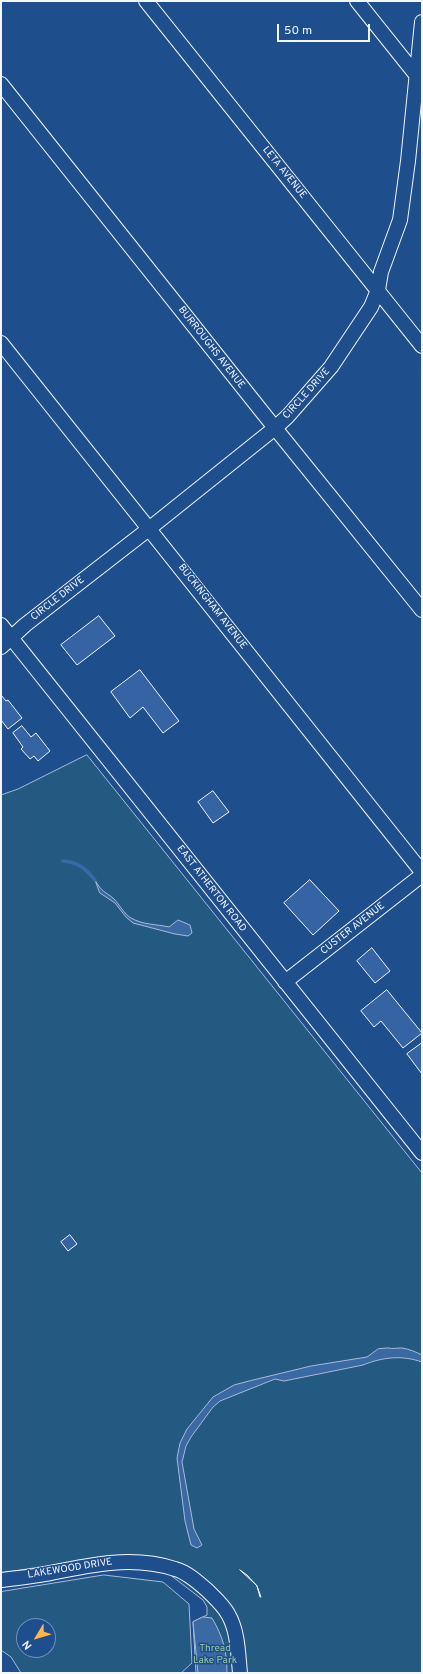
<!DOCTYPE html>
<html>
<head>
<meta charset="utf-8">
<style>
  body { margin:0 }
  #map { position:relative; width:423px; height:1674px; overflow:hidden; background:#1f4e8c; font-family:Overpass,sans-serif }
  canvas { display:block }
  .frame { position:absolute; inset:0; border:2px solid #f2f6ff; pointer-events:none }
  .north { position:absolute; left:16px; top:1618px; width:40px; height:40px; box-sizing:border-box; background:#1f4e8c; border:1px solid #7391ba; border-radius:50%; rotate:232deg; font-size:11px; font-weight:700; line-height:16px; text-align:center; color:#f2f6ff }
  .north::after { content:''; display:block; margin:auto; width:14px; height:18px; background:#ffb74d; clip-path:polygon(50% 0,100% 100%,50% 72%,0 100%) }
  .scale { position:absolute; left:277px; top:24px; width:93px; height:18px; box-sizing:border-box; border:2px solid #f2f6ff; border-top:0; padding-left:5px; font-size:12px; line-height:14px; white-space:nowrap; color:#f2f6ff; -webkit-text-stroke:3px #1f4e8c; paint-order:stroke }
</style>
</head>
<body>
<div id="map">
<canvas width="423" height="1674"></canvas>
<div class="frame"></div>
<div class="north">N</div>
<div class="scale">50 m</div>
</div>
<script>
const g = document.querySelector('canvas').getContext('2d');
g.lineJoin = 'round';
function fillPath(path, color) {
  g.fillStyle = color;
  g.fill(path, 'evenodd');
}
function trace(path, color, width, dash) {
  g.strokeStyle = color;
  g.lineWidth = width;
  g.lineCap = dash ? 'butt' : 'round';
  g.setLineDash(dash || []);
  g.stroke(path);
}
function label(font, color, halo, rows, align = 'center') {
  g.font = font + ' Overpass,sans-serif';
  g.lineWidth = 3;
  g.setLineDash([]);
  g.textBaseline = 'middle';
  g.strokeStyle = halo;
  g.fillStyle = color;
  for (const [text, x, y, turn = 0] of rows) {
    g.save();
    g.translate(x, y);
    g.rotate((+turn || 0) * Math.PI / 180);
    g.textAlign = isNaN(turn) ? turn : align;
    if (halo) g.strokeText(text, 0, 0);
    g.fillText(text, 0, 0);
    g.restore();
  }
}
const green = new Path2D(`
  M87,755l335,418v500h-226l-3,-51 14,-7v-8l-4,-7 -55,-42 -37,-2 -110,17v-778l17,-6z
  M104,1575l59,7 26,22 3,59 -11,10h-160l-10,-16 -10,-7v-58zM24,1626h24v24h-24z`);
fillPath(green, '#245a82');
trace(green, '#a8bbd7', 1);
const water = new Path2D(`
  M95,880c7,13 10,11 19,19 6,6 10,15 17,19 12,7 25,6 38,9l9,-7 12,5 2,8 -4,3 -13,-2 -42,-11 -7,-6 -11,-14 -15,-10z
  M388,1348c5,1 8,0 14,0 7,1 14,4 20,7v7c-20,-7 -39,-5 -59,3l-74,15 -5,1 -9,-2 -55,22 -7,6 -22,30 -5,9 -4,16 12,67 8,16 -5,3 -6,-3 -6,-24 -8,-63 3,-15 7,-14 26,-32 21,-12 15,-4 62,-15 56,-9 11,-8z
  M203,1617l9,1c11,19 15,33 15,55h-29l-5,-51z`);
fillPath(water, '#3b69a3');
trace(water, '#a8bbd7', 1);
trace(new Path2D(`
  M63,861c15,1 23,8 32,19`), '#3b69a3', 3.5);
const building = new Path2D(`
  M99,616l16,20 -38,29 -16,-20z
  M140,670l39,51 -16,12 -20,-26 -13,11 -19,-26z
  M1,695l5,6 2,-1 14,18 -14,11 -7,-9z
  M22,726l9,11 5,-4 14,18 -12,10 -4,-5 -4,3 -9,-10 2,-2 -10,-14z
  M213,791l16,21 -16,11 -15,-21z
  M310,880l29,31 -26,24 -29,-32z
  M372,948l18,23 -15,12 -18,-22z
  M387,990l35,43 -19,15 -22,-27 -7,6 -13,-16z
  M422,1043v31l-15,-20z
  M70,1235l7,9 -9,7 -7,-9z
  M240,1570l7,5 10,11 4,11h-1l-3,-11z`);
fillPath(building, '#3563a3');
trace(building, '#f2f6ff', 1);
const minor = new Path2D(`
  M146,1l276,345
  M357,1l60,75
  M1,84l274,344 147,182
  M1,343l421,529
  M1,625l421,528
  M1,647l24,-22 125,-97 125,-100 13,-12 43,-49 40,-60 7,-17 3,-18 19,-52 8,-59 14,-139
  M285,982l137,-107
  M1,1580c15,-2 30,-3 45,-6 43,-9 86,-19 129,-5 12,3 24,14 33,22 7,7 15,14 20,23 10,17 10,39 12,59`);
trace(minor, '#f2f6ff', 16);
trace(minor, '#1f4e8c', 14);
label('10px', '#f2f6ff', '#1f4e8c', [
  ["LETA AVENUE",284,173,51],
  ["BURROUGHS AVENUE",211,348,52],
  ["CIRCLE DRIVE",307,394,-48],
  ["CIRCLE DRIVE",58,599,-38],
  ["BUCKINGHAM AVENUE",212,607,52],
  ["EAST ATHERTON ROAD",211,889,52],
  ["CUSTER AVENUE",353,929,-38],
  ["LAKEWOOD DRIVE",70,1569,-9]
]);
label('10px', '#97c8a6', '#1f4e8c', [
  ["Thread",215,1649],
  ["Lake Park",215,1661]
]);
</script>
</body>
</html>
